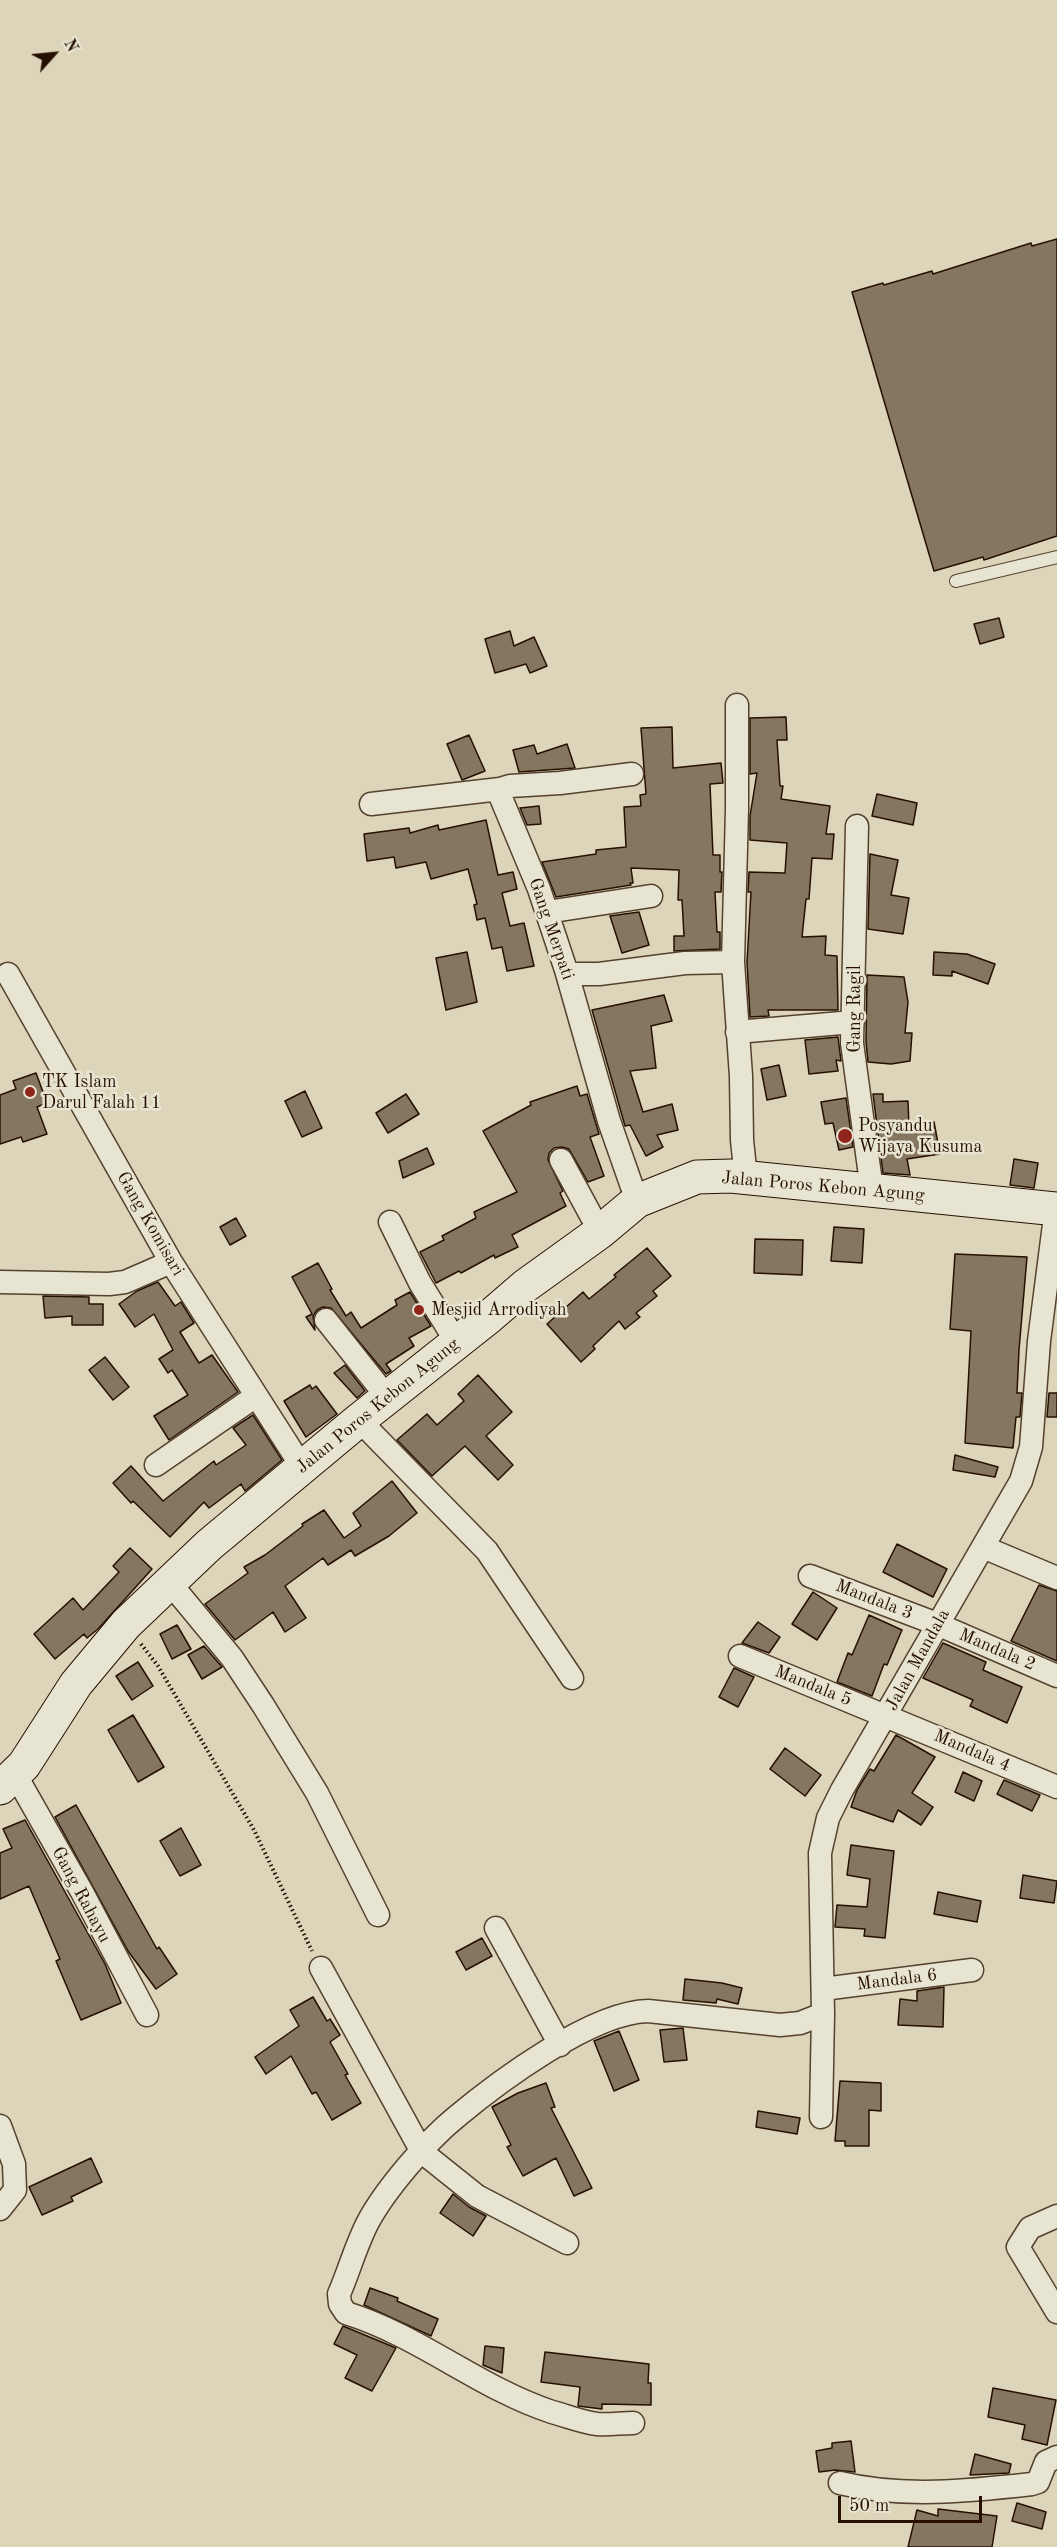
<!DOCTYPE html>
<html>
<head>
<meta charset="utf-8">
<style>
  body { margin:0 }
  #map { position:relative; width:1057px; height:2547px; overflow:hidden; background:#dcd5b9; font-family:"Old Standard TT",serif }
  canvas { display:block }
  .north { position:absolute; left:24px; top:24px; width:60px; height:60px; -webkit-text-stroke:4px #e8e4d2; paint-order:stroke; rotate:63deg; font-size:16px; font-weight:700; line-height:24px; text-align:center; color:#271000 }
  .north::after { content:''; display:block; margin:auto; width:21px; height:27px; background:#271000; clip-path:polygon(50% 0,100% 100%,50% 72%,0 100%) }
  .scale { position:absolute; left:838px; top:2496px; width:144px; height:27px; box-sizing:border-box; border:3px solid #271000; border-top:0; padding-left:8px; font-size:18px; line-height:21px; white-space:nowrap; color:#271000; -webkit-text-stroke:4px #e8e4d2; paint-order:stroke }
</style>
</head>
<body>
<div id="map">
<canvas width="1057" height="2547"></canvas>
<div class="north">N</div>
<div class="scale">50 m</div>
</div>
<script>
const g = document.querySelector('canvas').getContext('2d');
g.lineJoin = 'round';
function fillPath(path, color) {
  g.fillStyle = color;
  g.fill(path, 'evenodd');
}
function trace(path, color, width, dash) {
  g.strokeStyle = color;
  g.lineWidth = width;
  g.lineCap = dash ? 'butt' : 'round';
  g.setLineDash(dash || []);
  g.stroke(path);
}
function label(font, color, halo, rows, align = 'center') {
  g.font = font + ' "Old Standard TT",serif';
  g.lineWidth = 5;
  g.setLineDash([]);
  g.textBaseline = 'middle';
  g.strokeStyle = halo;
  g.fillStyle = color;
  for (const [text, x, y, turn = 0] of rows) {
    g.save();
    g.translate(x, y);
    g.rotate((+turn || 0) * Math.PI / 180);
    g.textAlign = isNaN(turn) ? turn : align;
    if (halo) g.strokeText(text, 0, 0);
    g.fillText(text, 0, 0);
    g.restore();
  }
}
const building = new Path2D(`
  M1057,239v297l-73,24 -1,-3 -49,14 -82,-279 31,-9 1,2 48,-14 1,3 98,-31 1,3z
  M999,618l5,19 -24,7 -6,-20z
  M510,631l4,15 20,-9 13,29 -17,7 -4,-9 -31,9 -10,-34z
  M786,717l1,23h-10l3,46h3l-2,13 49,7 -4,28h8l-2,25 -20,-1 -3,41h-3l-4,38 24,-1 -1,19 12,1 1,54h-70l1,6 -19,1 -3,-55 4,-70h-3l1,-20 36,1 2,-30 -37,-3v-24l7,-43 -7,1v-56z
  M672,727l1,41 48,-5 2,20 -13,1 3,71h7v17h2l-1,20h-6l2,40h3v17l-46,2v-15h10l-2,-36h-4l1,-30 -48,-2 2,15h-3l1,2 -75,12 -14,-35 54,-8v-4l30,-3 -2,-40 17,-1 -1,-11 6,-1 -5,-66z
  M469,735l16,36 -23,9 -15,-36z
  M567,744l8,24 -56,4 -6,-22 21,-5 3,9z
  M877,794l40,9 -4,22 -41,-9z
  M539,806l2,18 -14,1 -7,-17z
  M486,820l12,55 15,-3 4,17 -15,4 8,33 14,-3 10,43 -27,5 -5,-24 -10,2 -7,-31 -8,2 -3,-15 3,-1 -9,-35 -37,10 -5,-17 -30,6 -2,-11 -27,4 -3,-27 45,-6 1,5 28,-8 1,5z
  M870,854l28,6 -7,35 18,3 -6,36 -35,-5z
  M639,912l10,33 -27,8 -12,-37z
  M467,952l10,50 -31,8 -10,-52z
  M934,952l33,2 28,10 -7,20 -36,-13v5l-19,-1z
  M867,975l37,2 4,25 -3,31h7l-2,28 -19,3 -23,-2 -2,-20z
  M664,995l8,26 -21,5 5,42 -26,3 13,41 29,-8 6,26 -21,5 6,12 -17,9 -16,-31 -5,1 -33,-116z
  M838,1037l3,24 -5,-1 2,11 -29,3 -4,-34z
  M779,1065l7,31 -19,4 -6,-31z
  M36,1073l11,30 -10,4 10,27 -24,8 -2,-5 -21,7v-49l16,-6 -3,-8z
  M577,1086l3,10 7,-2 12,40 -9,3 14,39 -16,6 -19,-33 -7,-2 -8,1 -5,5 -1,7 15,31 -3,2 6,13 -54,29 6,12 -23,11 -1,-3 -33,18 -2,-2 -23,12 -16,-31 24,-12 -2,-4 34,-18 -2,-6 43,-20 -34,-61 48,-26 -1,-3z
  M305,1091l17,37 -20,9 -17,-36z
  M406,1094l13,20 -31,19 -12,-20z
  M873,1094h10v8l25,-1 1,25 25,-4 6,32 -33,5 3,16 -27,-2z
  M846,1098l7,49 -14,3 -6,-27 -8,1 -4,-22z
  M427,1148l7,16 -31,14 -4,-17z
  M1014,1159l24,4 -4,25 -24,-3z
  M236,1218l10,18 -16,9 -10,-18z
  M834,1227l30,2 -2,34 -31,-2z
  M755,1239l48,1 -1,35 -48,-2z
  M647,1248l24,28 -18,15 4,5 -21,17 4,4 -15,12 -6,-8 -26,25 2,3 -14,13 -34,-38 36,-32 6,7 27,-22 -2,-2z
  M955,1254l72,3 -8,93 -2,43h5l-2,24h-4l-3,31 -48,-5 6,-112 -21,-2z
  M318,1263l14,26 -2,1 16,26 5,-4 10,16 36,-23 -2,-5 15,-8 21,34 -22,12 5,8 -28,18 5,7 -5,3 -55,-66 -8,-1 -6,3 -4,6 2,14 -9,-13 6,-3 -20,-37z
  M158,1282l17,24 6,-4 13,21 -14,9 19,31 13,-8 26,37 -69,48 -15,-24 34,-21 -16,-25 -4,3 -9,-14 14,-9 -19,-36 -19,13 -16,-23 18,-13z
  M43,1296l46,1v7h14v21h-31v-9l-27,2z
  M105,1357l24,30 -16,13 -24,-30z
  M345,1365l20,26 -8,7 -23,-25z
  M478,1375l34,37 -26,24 27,29 -15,15 -33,-34 -33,30 -35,-36 30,-26 10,11 27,-24 -6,-7z
  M310,1385l2,4 4,-3 21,28 -31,23 -22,-36z
  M1049,1393h8v24h-10z
  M253,1415l29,45 -37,31 -4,-7 -32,24 -5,-6 -34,35 -37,-36 -2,2 -18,-20 18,-17 32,35 51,-40 2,4 30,-20 -13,-17z
  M955,1455l43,12 -3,10 -42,-7z
  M392,1481l25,32 -28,23 -34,20 -4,-6 -23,15 -5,-7 -38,28 21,32 -21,14 -12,-20 -38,28 -30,-36 43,-31 -4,-6 21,-12 38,-29 -1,-2 22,-14 20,28 17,-12 -8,-13z
  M897,1544l50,25 -14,28 -50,-25z
  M130,1548l22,21 -54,60 -11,9 -3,-4 -29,25 -21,-25 39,-36 10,12 36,-38 -6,-6z
  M1039,1585l18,6v70l-46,-20z
  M813,1592l24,16 -20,32 -25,-16z
  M869,1615l33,15 -15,35 -3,-1 -12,32 -35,-14 11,-29 4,2z
  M758,1622l22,15 -11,16 -27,-10z
  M177,1625l14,24 -19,10 -12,-25z
  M943,1643l43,19 -3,8 39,17 -15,36 -37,-17 3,-6 -50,-22z
  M204,1646l18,21 -20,12 -14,-24z
  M138,1662l15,24 -21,14 -16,-24z
  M734,1668l20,9 -16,30 -19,-10z
  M133,1715l31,52 -26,15 -30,-52z
  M896,1735l39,22 -23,36 21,14 -12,18 -23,-15 -5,12 -42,-15 6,-17 13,-21 4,2z
  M785,1748l36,27 -16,21 -35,-27z
  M963,1772l19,9 -8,20 -19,-9z
  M1004,1780l36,15 -8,16 -35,-17z
  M76,1805l81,144 2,-2 18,27 -21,15 -28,-38 -73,-134z
  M25,1820l80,144 16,39 -40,17 -25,-59 4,-2 -31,-73 -29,13v-46l12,-5 -9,-19z
  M181,1828l20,37 -21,11 -20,-35z
  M851,1845l43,6 -9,87 -21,-2 1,-7 -30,-2 2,-22 30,2 3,-28 -23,-4z
  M1023,1875l34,6 -3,22 -34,-5z
  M938,1892l43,9 -4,21 -43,-8z
  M482,1938l10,18 -26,14 -10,-18z
  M685,1979l37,4 20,5 -4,16 -21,-5 -1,4 -33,-3z
  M944,1987l-1,40 -45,-2 2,-26 17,2v-10z
  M313,1997l14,24 3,-2 10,16 -10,7 18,32 -3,1 16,28 -29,17 -16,-28 -4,2 -21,-38 -25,18 -11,-17 44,-31 -9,-16z
  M683,2028l4,32 -23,2 -4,-32z
  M619,2031l20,49 -25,11 -20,-50z
  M840,2081l41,2v28l-12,-1v36h-24v-5h-10z
  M546,2083l9,24 -4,1 41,80 -18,8 -18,-38 -33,18 -16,-29 4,-2 -19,-38 26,-14z
  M758,2111l42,7 -3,16 -41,-7z
  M91,2158l11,24 -31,15 2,4 -31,14 -13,-28z
  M453,2194l16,13 17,9 -13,20 -33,-23z
  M370,2288l28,10 -1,3 41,18 -7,17 -67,-31z
  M343,2326l53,22 -24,43 -27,-13 12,-23 -23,-11z
  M485,2346l19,2 -2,25 -19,-8z
  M545,2352l104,12 -1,19h3v22l-49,-1v5l-24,-3 2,-19 -39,-5z
  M993,2388l63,12 -9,45 -25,-6 3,-14 -37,-8z
  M851,2441l4,31 -20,-2 -16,2 -3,-21 16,-3v-5z
  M975,2454l36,10 -2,9 -39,2z
  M1017,2503l29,9 -4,17 -30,-8z
  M938,2509l59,7 -5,31h-84l9,-37 21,6z`);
fillPath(building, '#857660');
trace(building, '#271000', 1.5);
const service = new Path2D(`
  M956,581l101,-24`);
const minor = new Path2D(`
  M737,705v104l-4,153 8,114 1,64 4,38
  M632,774l-72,9 -50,3 -10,3 -1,4 40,96 27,81 43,151 28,80
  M371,804l129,-15
  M857,826l-5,217 20,147
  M547,912l104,-16
  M8,974l163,288 131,205
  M568,974h31l86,-11 48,-1
  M737,1032l116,-10
  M561,1160l39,72
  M390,1222l30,61 37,60
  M0,1282l109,2 16,-2 46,-20
  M326,1320l61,77
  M359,1420l128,131 85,127
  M156,1465l100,-69
  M983,1547l74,31
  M810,1576l127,48 120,52
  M170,1583l62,75 31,47 54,88 61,122
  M740,1656l317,131
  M15,1774l67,118 65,123
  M496,1928l64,117
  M321,1968l101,184 55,44 90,47
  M823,1989l149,-19
  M821,2117l2,-103 -3,-161 8,-35 14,-28 179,-309 10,-34 8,-106 17,-132
  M0,2126l14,38 1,26 -15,19
  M1057,2216l-27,12 -12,19 39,65
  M633,2423c-12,0 -24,2 -36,1 -15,-2 -30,-8 -45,-12 -73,-24 -132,-76 -206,-99l-6,-9 -1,-10c10,-23 17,-49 29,-72 17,-32 59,-81 87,-104 43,-36 137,-106 193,-107l132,14 20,-2 23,-9
  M840,2483c62,15 129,8 192,1l6,-2 8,-20 11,-5`);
const secondary = new Path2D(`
  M0,1788l24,-23 52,-81 50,-60 83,-79 150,-125 130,-103 36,-31 75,-54 37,-31 60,-24 34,-1 326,33`);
trace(service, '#54412e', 14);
trace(minor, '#54412e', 25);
trace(secondary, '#271000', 35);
trace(new Path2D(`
  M141,1644l17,22 96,164 58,121`), '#271000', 4, [1.5, 3]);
trace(service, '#e8e4d2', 12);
trace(minor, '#e8e4d2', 22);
trace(secondary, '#e8e4d2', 33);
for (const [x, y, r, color] of [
  [30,1092,6,"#8f2418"],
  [845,1136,8,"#8f2418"],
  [419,1310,6,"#8f2418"]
]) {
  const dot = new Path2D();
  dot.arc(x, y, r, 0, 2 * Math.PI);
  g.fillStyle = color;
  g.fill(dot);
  trace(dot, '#e8e4d2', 2);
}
label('18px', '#271000', '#e8e4d2', [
  ["Gang Merpati",551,929,71],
  ["Gang Ragil",855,1009,-90],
  ["Jalan Poros Kebon Agung",823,1187,5],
  ["Gang Komisari",150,1224,60],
  ["Jalan Poros Kebon Agung",378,1406,-39],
  ["Mandala 3",874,1600,21],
  ["Mandala 2",997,1650,23],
  ["Jalan Mandala",918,1660,-61],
  ["Mandala 5",813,1686,22],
  ["Mandala 4",972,1751,23],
  ["Gang Rahayu",81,1895,62],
  ["Mandala 6",897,1980,-7]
]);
label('18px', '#271000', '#e8e4d2', [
  ["TK Islam",42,1082],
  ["Darul Falah 11",42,1103],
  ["Posyandu",858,1126],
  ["Wijaya Kusuma",858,1147],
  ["Mesjid Arrodiyah",431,1310]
], 'left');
</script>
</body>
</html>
